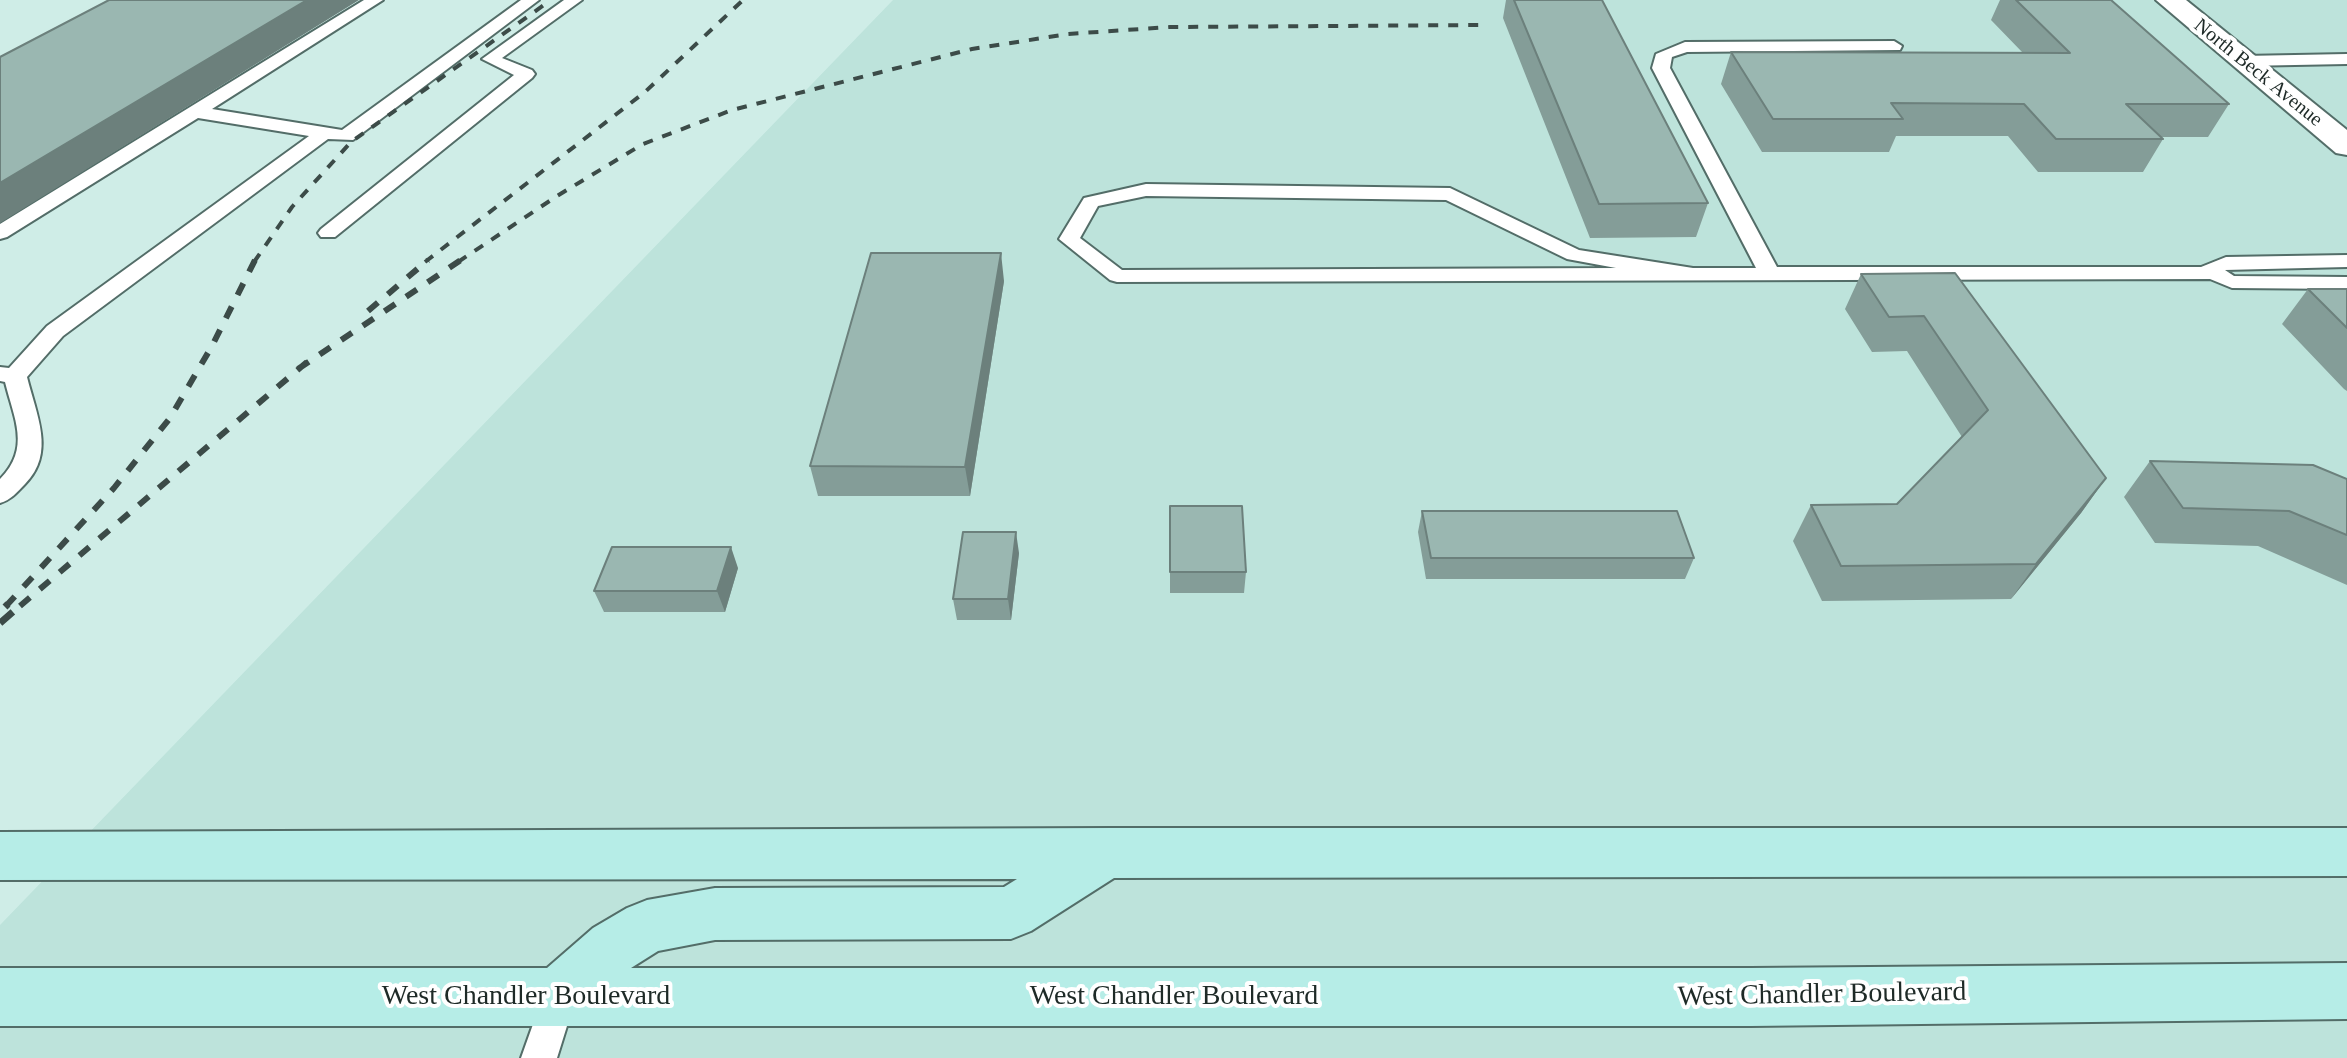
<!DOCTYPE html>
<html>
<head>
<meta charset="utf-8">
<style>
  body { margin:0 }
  canvas { display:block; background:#cfede7 }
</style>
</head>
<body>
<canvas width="2347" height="1058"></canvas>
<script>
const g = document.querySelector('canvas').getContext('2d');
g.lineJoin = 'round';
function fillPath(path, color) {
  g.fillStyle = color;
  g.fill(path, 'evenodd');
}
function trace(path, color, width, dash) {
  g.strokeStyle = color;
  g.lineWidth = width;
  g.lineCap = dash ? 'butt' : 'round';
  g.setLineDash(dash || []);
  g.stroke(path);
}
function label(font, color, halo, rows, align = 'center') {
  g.font = font + ' Georgia,serif';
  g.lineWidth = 8;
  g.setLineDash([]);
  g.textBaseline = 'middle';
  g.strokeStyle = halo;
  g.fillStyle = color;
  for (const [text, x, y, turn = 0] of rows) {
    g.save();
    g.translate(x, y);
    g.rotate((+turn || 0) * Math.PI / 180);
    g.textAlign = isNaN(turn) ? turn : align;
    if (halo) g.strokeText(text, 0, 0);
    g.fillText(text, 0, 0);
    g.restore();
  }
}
fillPath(new Path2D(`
  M893,0h1454v1058h-2347v-133z`), '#bde3db');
const service = new Path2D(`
  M364,0h19l-171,109 130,21 179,-130h18l-186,140 -25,-1 -265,197 -36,41c9,37 29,76 -2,107 -8,8 -14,16 -25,19v-24c31,-31 14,-60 5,-97l-5,-1v-14l9,1 38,-42 262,-190 -111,-18 -191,119 -7,2v-15z
  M564,0h18l-80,58 30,12 3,4 -3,4 -197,159h-14l-3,-4 3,-4 193,-154 -32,-16z
  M1894,41l8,5 -2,4 -213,2 -15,5 -2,11 107,199h424l25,-10 121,-2v12l-122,3 9,6 113,1v12l-115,-1 -22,-9 -1093,3 -7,-2 -51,-41 25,-41 62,-14 304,4 129,62 114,18h63l-104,-200 4,-14 29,-12zM1146,196l300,4 121,59 49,9 -494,2 -42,-32 18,-32z
  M2347,54v10l-104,2 -9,-5 9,-5z
  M559,980l12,5 5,12 -19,61h-36l26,-73z`);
const minor = new Path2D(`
  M2156,0h30l161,130v25l-11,-2z`);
const secondary = new Path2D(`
  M1109,828h1238v48l-1233,2 -83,53 -20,8 -296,1 -57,11 -27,17h1120l596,-5v56l-596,7h-1751v-58h547l46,-40 34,-20 20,-8 68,-12 289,-1 13,-8 -1017,1v-48z`);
trace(service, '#536d68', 4);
trace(minor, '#536d68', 4);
trace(secondary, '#536d68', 4);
fillPath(service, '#fff');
fillPath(minor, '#fff');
fillPath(secondary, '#b6ede7');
trace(new Path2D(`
  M254,262l38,-55 59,-65 200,-142
  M425,262l220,-170 98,-92
  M458,262l99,-66 86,-52 89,-34 240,-61 96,-15 102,-7 317,-2`), '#3c4b48', 4, [10, 10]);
trace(new Path2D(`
  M368,311l60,-51
  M298,369l163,-109
  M6,606l108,-118 56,-70 42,-72 43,-86
  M20,606l287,-244`), '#3c4b48', 6, [13, 13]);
trace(new Path2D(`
  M5,607l3,-3
  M0,623l22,-19`), '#3c4b48', 7, [17, 17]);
fillPath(new Path2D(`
  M1506,0h96l106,203 -12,34 -106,1 -87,-220z
  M2000,0h111l118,104 -21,33h-48l3,2 -20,33h-105l-30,-36h-112l-7,16h-127l-41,-68 10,-32 292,1 -32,-33z
  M1955,273l151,205 -25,35 -70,86 -189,2 -29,-60 18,-36 86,-1 65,-67 -55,-86 -35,1 -27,-43 16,-35z
  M1004,281l-34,215h-152l-8,-30z
  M2308,289h39v102l-3,-2 -62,-65z
  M2150,461l197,18v106l-89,-39 -103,-3 -31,-46z
  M1170,506l76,66 -2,21h-74z
  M1422,511l272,47 -9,21h-259l-8,-47z
  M1019,553l-8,67h-54l-4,-21z
  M738,568l-13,44h-121l-10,-21z`), '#849d98');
fillPath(new Path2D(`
  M307,0h52l-359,223v-40z
  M1001,253l3,28 -34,215 -5,-29z
  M2106,478l-25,35 -70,86 25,-35z
  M1016,532l3,21 -8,67 -3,-21z
  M731,547l7,21 -13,44 -8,-21z`), '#6c807c');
const building = new Path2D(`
  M109,0h198l-307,183v-126z
  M1514,0h88l106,203 -109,1z
  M2016,0h95l118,104h-103l37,35h-107l-32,-35 -133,-1 12,16h-130l-42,-67 339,1z
  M871,253h130l-36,214 -155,-1z
  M1955,273l151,205 -70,86 -195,2 -30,-61 86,-1 91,-94 -64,-94 -35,1 -28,-43z
  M2308,289h39v39z
  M2150,461l163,4 34,14v56l-58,-24 -106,-3z
  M1170,506h72l4,66h-76z
  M1422,511h255l17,47h-263z
  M963,532h53l-8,67h-55z
  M612,547h119l-14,44h-123z`);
fillPath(building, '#9ab7b1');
trace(building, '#6c807c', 2);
label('20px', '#1e2a27', '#fff', [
  ["North Beck Avenue",2258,73,39]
]);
label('28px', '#1e2a27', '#fff', [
  ["West Chandler Boulevard",1822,995,-1],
  ["West Chandler Boulevard",526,997],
  ["West Chandler Boulevard",1174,997]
]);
</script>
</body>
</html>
